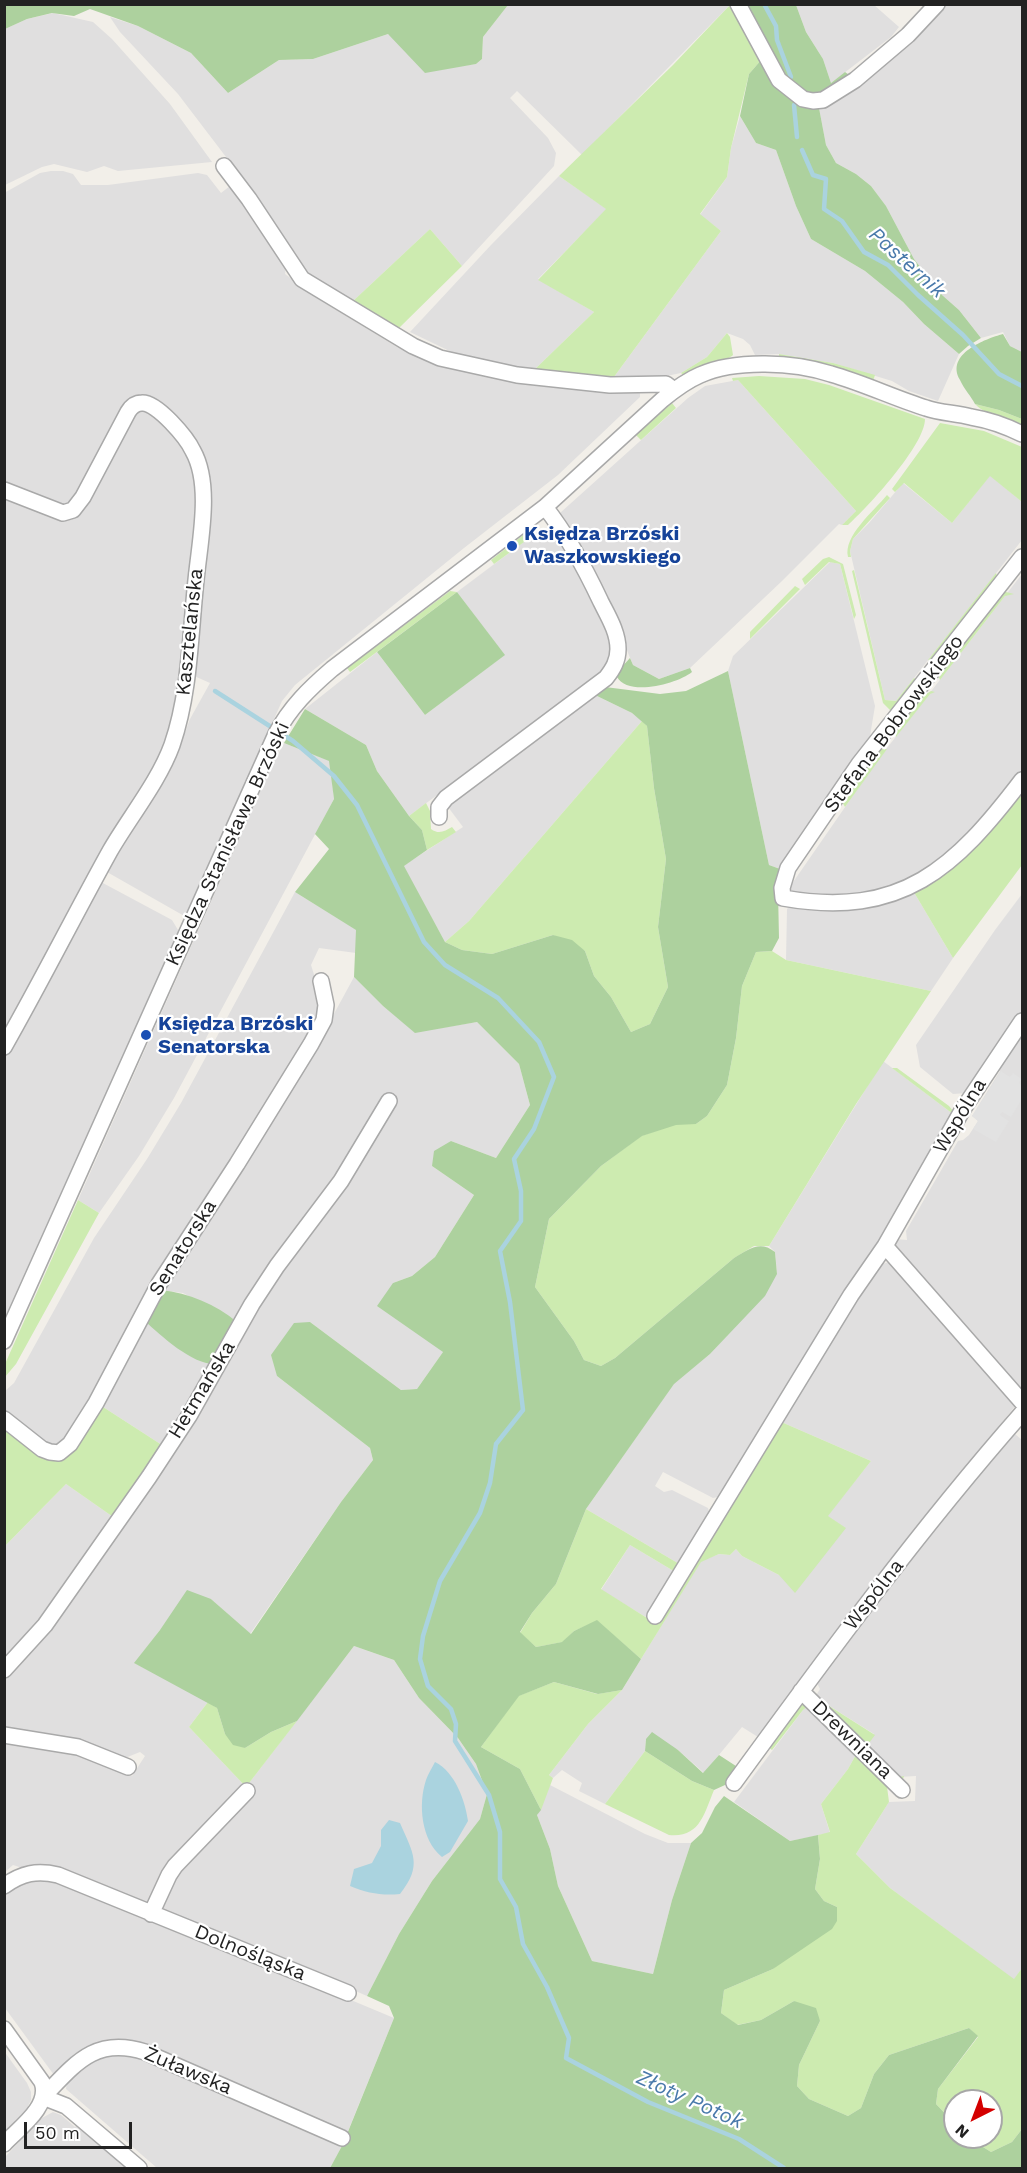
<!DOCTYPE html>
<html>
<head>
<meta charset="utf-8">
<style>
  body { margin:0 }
  #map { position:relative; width:1027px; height:2173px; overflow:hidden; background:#f2efe9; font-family:"Work Sans",sans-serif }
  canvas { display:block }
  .frame { position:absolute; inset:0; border:6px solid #222; pointer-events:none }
  .north { position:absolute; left:943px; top:2089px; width:60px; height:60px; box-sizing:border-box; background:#fff; border:2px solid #a7a7a7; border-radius:50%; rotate:222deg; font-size:16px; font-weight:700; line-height:24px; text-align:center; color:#222 }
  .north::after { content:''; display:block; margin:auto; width:21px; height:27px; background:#d40000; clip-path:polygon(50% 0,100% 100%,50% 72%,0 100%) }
  .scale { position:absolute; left:24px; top:2122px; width:108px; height:27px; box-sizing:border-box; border:3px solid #222; border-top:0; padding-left:8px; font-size:18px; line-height:21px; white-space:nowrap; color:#222; -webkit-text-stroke:4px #fff; paint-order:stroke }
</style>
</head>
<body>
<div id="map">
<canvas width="1027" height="2173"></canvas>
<div class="frame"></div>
<div class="north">N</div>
<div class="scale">50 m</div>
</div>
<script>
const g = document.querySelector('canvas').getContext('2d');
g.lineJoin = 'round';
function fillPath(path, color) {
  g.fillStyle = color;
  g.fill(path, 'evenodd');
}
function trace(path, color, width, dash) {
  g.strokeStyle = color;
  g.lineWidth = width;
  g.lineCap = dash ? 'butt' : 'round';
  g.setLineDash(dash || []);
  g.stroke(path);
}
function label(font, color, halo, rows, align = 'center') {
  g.font = font + ' "Work Sans",sans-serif';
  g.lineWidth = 4.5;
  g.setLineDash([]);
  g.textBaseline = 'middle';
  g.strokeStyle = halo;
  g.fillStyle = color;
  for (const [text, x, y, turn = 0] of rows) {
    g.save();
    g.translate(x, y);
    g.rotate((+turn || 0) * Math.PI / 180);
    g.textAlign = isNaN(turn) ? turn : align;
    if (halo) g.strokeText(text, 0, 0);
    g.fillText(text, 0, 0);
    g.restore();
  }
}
fillPath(new Path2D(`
  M508,5h222l-148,150 -65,-64 -7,7 38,40 8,15 -2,13 -92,100 -32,-37 -78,73 -48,-31 -65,-97 -61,-80 -58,-62 -10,-15 28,9 53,27 37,40 51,-33 34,-1 75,-25 65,33 23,-3 6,-5 1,-22z
  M796,5h78l25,22 -8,10 -60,46 -8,-24 -17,-27z
  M944,5h78v347l-12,-6 -7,-14 -22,6 -22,-28 -17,-15 -28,-36 -28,-53 -15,-20 -15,-12 -20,-11 -10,-18 -7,-37z
  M53,13l40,9 19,17 58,65 42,58 -94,9 -14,-5 -17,6 -33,-8 -12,3 -37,18v-156l22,-10z
  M740,116l16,27 20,7 20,56 15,33 54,32 38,31 21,22 35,30 -21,47 -29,-10 -17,-10 -59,-18 -54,-9 -24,1 -5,-10 -7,-6 -16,-6 -20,24 -26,16 -44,9 -26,-1 110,-150 -21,-16 27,-38 4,-29z
  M51,171h12l10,3 8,11h27l90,-12 9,2 14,18 9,-7 56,81 -1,7 38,28 74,45 32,14 148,29 63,2v5l-82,78 -94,73 -169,137 -13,16 -96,216 -79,-45 70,-119 13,-34 20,-36 -18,-8 13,-212 -58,-66 -69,99 -15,12 -58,-25 -1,-290 36,-20z
  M559,176l48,33 -69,70 56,33 -62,60 -72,-16 -50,-24 81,-87z
  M738,380l118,131 -14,14 -3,-1 -57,57 -92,87 -31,11 -26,-14 -29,-71 -44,-81 128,-115 17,-12z
  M143,406l19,11 33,47 3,38 -16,188 -16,59 -161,288v-541l58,24h7l7,-4 54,-102z
  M990,475l32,27v38l-126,161 -11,-1 -35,-149 3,-12 16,-16 34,-40 49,40z
  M537,532l22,4 56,113 -4,16 -202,151 -32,-45 -11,-26 -61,-36 72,-57 48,63 79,-60 -47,-63z
  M830,562l10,2 35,142 -5,30 -90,133 -11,-4 -41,-194 5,-15z
  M1022,574v195l-42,54 -27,28 -39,26 -39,17 -53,4 -28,-5 -5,-5 88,-127z
  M595,695l37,18 10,8 -173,200 -24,21 -42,-76 60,-39 -15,-20z
  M284,743l46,18 4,38 -160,299 -35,58 -40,57 -21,-13 193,-433z
  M101,882l71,38 9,15 -176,386v-265l42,-80z
  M912,889l41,69 -22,33 -145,-31 1,-51 4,-4z
  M295,892l62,38 -1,23 -37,-5 -8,17 10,32 -2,21 -253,424 -8,5h-9l-44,-35v-21l9,-8 80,-145 53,-79 34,-56z
  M1022,894v117l-21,28 -34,54 -14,1 -33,-27 -4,-22 79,-115z
  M354,977l29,29 32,26 62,-10 42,42 11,41 -34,53 -45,-17 -19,25 42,29 -39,62 -23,19 -19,7 50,69 -26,37 -16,1 -91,-68 -33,54 93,72 3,12 -32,42 -91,132 -39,-35 -51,31 -25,33 73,39 -19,25 57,60 108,-141 40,14 25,38 39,40 18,26 11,30 -7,25 -48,62 -33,53 -32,62 -64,-28 -156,-60 -134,-43 -8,7v-133l71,12 36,13 20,12 13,-20 -5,-4 -15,6 -120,-27v-57l217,-308 138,-222 -123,178 -54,-29 -22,-3 168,-267z
  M1022,1035v357l-121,-132 -7,-16 1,-5 12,1 -1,-9 52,-90 5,-1 6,-5 9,-14 -6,-5 28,-45 -2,-2z
  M883,1061l70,53 -16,30 -4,2 -5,8 2,2 -32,54 -51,85 -7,1 -3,14 -115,186 -9,2 -50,-26 -8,14 9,6 8,-2 36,18 2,8 -29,49 -95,-56 88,-126 36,-29 40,-44 27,-37 -2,-21 -6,-6z
  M889,1262l127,143 -168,211 -18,26 -72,95 -16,-10 -38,46 -26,-23 -32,-11 -1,12 -40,53 -26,-13 3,-8 -20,-13 -9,8 -4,-3 39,-51 34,-34 79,-129 18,-7 11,1 6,-6 6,7 37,19 66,-47 -18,-12 44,-55 -92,-40 75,-123 28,-34z
  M145,1321l69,43 -49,83 -65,-42z
  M1015,1434l7,6v528l-8,12 -124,-92 -34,-34 33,-52 26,-1 1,-25 -17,1 -34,-30 9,-13 -59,-37 5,-8 -3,-6 39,-55 90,-113z
  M66,1484l50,35 -42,62 -69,84v-119z
  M630,1545l47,28 -28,46 -48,-29z
  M808,1706l50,45 -10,18 -27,35 9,29 -40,8 -56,-39 69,-92z
  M550,1785l95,49 23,9h23l-19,57 -19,74 -61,-13 -34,-75 -8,-37 -13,-34z
  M52,1878l196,79 146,61 -48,118 -217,-93 -71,32h-4l-49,-67v-117l15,-10z
  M126,2050l217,94 -13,24h-173l-91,-79 1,-7 21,-22z
  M4,2051l23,32 4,9v8l-3,6 2,1 -26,28z
  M53,2112l8,3 14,12 2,-2 49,43h-121v-11l37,-39z`), '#e0dfdf');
fillPath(new Path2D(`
  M729,6l33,53 -13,15 -18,74 -4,29 -27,37 21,17 -110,150 -79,-9 62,-60 -56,-32 68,-71 -47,-33 114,-111z
  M430,229l32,37 -64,63 -46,-27z
  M727,333l3,4 3,18c-4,5 -39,14 -50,20l-2,-2 26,-16z
  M779,354l54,9 42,12 -2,6c-31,-11 -60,-20 -94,-23z
  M759,376l46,3 24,6 96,34c0,26 -57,88 -77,106h-6l14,-14 -118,-131 -5,1 -1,-3z
  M672,403l4,5 -35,32 -5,-5z
  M975,404l24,6 23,9v7c-15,-9 -35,-9 -47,-22z
  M940,423l44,8 38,16v55l-32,-26 -38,47 -48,-40 -9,9 -3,-3z
  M887,495l3,3 -37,41 -3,12 1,6h-3c-5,-21 26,-46 39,-62z
  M531,529l4,5 -41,30 -3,-4z
  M829,557l14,7 13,51 -2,4 -14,-55 -11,-2 -24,23 -3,-6 21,-20z
  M854,570l31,130 11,1 18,-23 5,4 -24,28h-5l-7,-7 -31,-132z
  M996,573l2,6 -65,84 -5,-3z
  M795,586l5,3 -50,50v-7z
  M450,591l7,1 -107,80 -3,-4z
  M1002,591l12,3 -9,2 -65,84 -2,-5z
  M931,691l4,1 -5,2 -34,43 -1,-4 28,-37z
  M642,721l5,5 7,62 12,71 -8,68 10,60 -18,37 -19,8 -20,-35 -17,-21 -9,-25 -32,-16 -61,19 -30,-4 -17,-8 24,-21z
  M877,749h10l-42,58 -5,-9z
  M1019,795l3,3v67l-69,93 -41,-69z
  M426,803l4,8 1,18c8,6 14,2 21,-2l4,5 -29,18 -5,-20 -13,-14z
  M772,951l14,9 145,31 -75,113 -87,142h-15l-20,12 -119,100 -14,8 -17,-6 -10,-19 -39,-54 14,-68 52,-53 40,-30 35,-12h20l11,-8 20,-31 9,-47 6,-52 14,-34z
  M892,1068h5l52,38 5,6 -1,2z
  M78,1200l21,13 -83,151 -11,13v-13z
  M100,1405l65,42 -49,72 -50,-35 -61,62v-123l45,34z
  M779,1421l92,40 -43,55 18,12 -51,65 -16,-18 -37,-19 -6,-7 -6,6 -11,-1 -18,8 -60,97 -44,-38 -23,10 -11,11 -27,5 -16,-14 12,-20 24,-29 30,-75 95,56 -4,8 -47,-28 -29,44 54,34z
  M554,1682l43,12 25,-4 -34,34 -39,51 4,3 -12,32 -21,-41 -39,-22 37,-51z
  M811,1691l6,3 -2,3 60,38 -9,12 33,30 5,-1 -1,3 -11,-4 -72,-70z
  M208,1702l9,6 8,26 20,14 26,-16 26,-11 -51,66 -57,-60z
  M801,1703l7,3 -5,4 -31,40 -6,-5z
  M645,1751l47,30 22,9c-10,24 -14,48 -45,45l-64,-31z
  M858,1751l28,28 3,23 -33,52 34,34 124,91 8,-11v161l-10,13 -21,10 -24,-15h24v-36h-36v23l-19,-20 2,-15 40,-52 -9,-9 -80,27 -15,19 -13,34 -13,8 -39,-17 -12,-13 2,-21 21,-44 -26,-20 -33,19 -24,5 -16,-12 3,-23 49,-21 64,-62 -13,-6 -9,-12 5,-30 -2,-24 12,-3 -9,-28 27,-35z`), '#cdebb0');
fillPath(new Path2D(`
  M5,4h503v1l-25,32 -1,22 -6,5 -51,9 -37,-39 -75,25 -34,1 -51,33 -37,-40 -53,-27 -48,-17 -16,7 -22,-3 -25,6 -22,10z
  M741,5h55l10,27 17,27 8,24 14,-11 7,5 -40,21 -22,-13z
  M762,59l57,49 7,37 10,18 20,11 15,12 15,20 28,53 28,36 17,15 22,28 -13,8 -9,8 -35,-30 -21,-22 -38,-31 -54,-32 -15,-33 -20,-56 -20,-7 -16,-27 9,-42z
  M1003,334l7,12 12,6v67l-23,-9 -24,-6c-4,-8 -11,-15 -15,-24 -15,-26 25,-41 43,-46z
  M457,592l48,63 -80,60 -48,-63z
  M630,658l3,7 26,14 31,-11 2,4c-15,12 -64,25 -75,5l2,-7z
  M728,671l41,194 11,4 -2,22 1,47 -7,13 -16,1 -14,34 -6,52 -9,47 -20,31 -11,8 -20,1 -34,11 -41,30 -52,53 -14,68 39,54 10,19 17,6 14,-8 119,-100c15,-9 26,-18 41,-6l2,22 -12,22 -55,58 -36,30 -88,125 -30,75 -24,29 -12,19 16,15 26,-5 12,-11 23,-11 44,39 -19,31 -24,4 -44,-12 -35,14 -38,51 39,22 21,41 -4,5 13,34 8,37 34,75 61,13 19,-74 19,-57 11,-10 13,-26 9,-11 66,45 28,-6 2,24 -5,30 9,12 13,6v14l-5,8 -59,40 -49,21 -3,23 17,12 23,-5 33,-19 22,7 4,13 -21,44 -2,21 12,13 39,17 13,-8 13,-34 15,-19 80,-27 9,8 -40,53 -2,15 19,20v13h12l24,15 21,-10 10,-13v39h-692l13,-24 51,-126 -5,-12 -22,-10 32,-62 33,-53 48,-62 7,-25 -11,-30 -18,-26 -39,-40 -25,-38 -40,-14 -57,75 -26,11 -26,16 -12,-3 -8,-11 -8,-26 -83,-45 26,-33 27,-40 24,9 40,35 90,-132 32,-42 -3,-12 -93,-72 -6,-21 23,-32 16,-1 91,68 16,-1 26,-37 -66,-46 16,-23 19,-7 23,-19 39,-62 -42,-29 2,-15 17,-10 45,17 34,-53 -11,-41 -42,-42 -62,11 -32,-27 -29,-29 2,-47 -61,-38 34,-43 -14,-15 19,-35 -5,-38 -45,-18 21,-34 61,36 11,26 32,45 13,14 5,20 -23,16 41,76 17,8 30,4 61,-19 19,5 13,11 9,25 17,21 20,35 19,-8 18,-37 -10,-60 8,-68 -12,-71 -7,-62 -15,-13 -37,-18 10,-8 55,7 26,-3z
  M161,1290c28,3 54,14 76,32l-23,42c-22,0 -53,-28 -69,-43z
  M652,1732l26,18 25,23 16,-18 20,13 -14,17 -11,5 -22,-9 -47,-30 1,-12z`), '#add19e');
fillPath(new Path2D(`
  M1001,1071l9,6 3,-4 9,6 -3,4 3,3v13l-11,18 -9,-5 -2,3 9,6 -13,21 -23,-13 5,-8 -6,-5z`), '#e2e2e2');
fillPath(new Path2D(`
  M435,1762c20,10 30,38 33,59l-18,31 -8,5c-21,-17 -24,-53 -16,-77 2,-6 6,-12 9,-18z
  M389,1820l11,3c13,30 23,42 0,71 -18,2 -33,-1 -50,-8l4,-17 18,-6 9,-17v-16z`), '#aad3df');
trace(new Path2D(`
  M764,4l12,22 1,14 14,37
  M794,105l3,32
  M802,150l11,25 13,4 -2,30 18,12 22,31 24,13 30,30 45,40 36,39 23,12
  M215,691l78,50 41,35 23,29 67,137 21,23 53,33 41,44 15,35 -20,52 -20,30 7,32v30l-21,30 10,51 13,108 -27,34 -6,39 -10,30 -40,68 -17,55 -3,23 8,27 23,23 5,15 -1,17 34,54 11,37v47l16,28 7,37 24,43 22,51 -3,20 82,44 91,37 45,29`), '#aad3df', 4.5);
const minor = new Path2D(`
  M738,4l41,76 24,19 10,2 10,-1 32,-20 53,-45 29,-31
  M224,166l25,33 53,80 111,67 27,12 77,17 93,10 56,-1 8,6
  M4,490l59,23 10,-3 10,-13 45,-85c3,-5 7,-9 14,-9 15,-1 45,35 51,48 18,32 8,84 4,120 -7,58 -6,119 -25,174 -13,36 -43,73 -62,106 -36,65 -69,131 -106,196
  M1022,557l-163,207 -71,104 -6,20 1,10c119,21 172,-30 239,-118
  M439,817v-10l7,-9 160,-120c7,-9 12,-17 12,-29 0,-17 -10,-33 -17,-47 -16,-34 -33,-66 -56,-95
  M1022,1021l-59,88 -78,137 137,156
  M4,1341l272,-607c14,-27 34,-46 56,-65l213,-162 117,-107c12,-10 24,-19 38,-25 36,-16 94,-13 131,-1 32,9 63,24 95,34 14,5 30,5 45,9 18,3 35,9 51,17
  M4,1419l38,30 8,3 9,1 11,-9 26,-41 63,-119 78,-120 74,-120 13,-24 2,-15 -5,-24
  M655,1616l196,-321 34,-49
  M4,1670l41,-45 104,-148 40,-61 63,-112 25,-38 64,-85 48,-80
  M801,1691l101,99
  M4,1735l74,12 50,20
  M734,1783c92,-126 185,-253 288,-370
  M4,1886c18,-13 33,-16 54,-11l290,118
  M151,1914l18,-39 6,-9 72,-75
  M4,2029l38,53c9,24 -23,46 -38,62
  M139,2168l-73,-62 -23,-9c32,-33 52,-61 102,-45l197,86`);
trace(minor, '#a9a9a9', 18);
trace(minor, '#fff', 15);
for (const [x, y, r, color] of [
  [512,546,6,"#1a4fb4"],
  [146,1035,6,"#1a4fb4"]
]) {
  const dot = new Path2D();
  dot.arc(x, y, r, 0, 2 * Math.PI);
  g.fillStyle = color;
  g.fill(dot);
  trace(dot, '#fff', 2);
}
label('bold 20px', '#164399', '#fff', [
  ["Księdza Brzóski",524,534],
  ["Waszkowskiego",524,557],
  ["Księdza Brzóski",158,1024],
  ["Senatorska",158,1047]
], 'left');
label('20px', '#222', '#fff', [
  ["Kasztelańska",190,632,-84],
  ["Stefana Bobrowskiego",894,724,-53],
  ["Księdza Stanisława Brzóski",228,844,-65],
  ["Wspólna",960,1116,-59],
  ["Senatorska",183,1248,-58],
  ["Hetmańska",202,1390,-59],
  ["Wspólna",874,1595,-52],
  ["Drewniana",852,1740,44],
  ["Dolnośląska",250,1953,22],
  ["Żuławska",188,2071,23]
]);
label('italic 21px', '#4a7aab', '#fff', [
  ["Pasternik",907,263,42],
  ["Złoty Potok",690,2100,24]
]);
</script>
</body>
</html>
